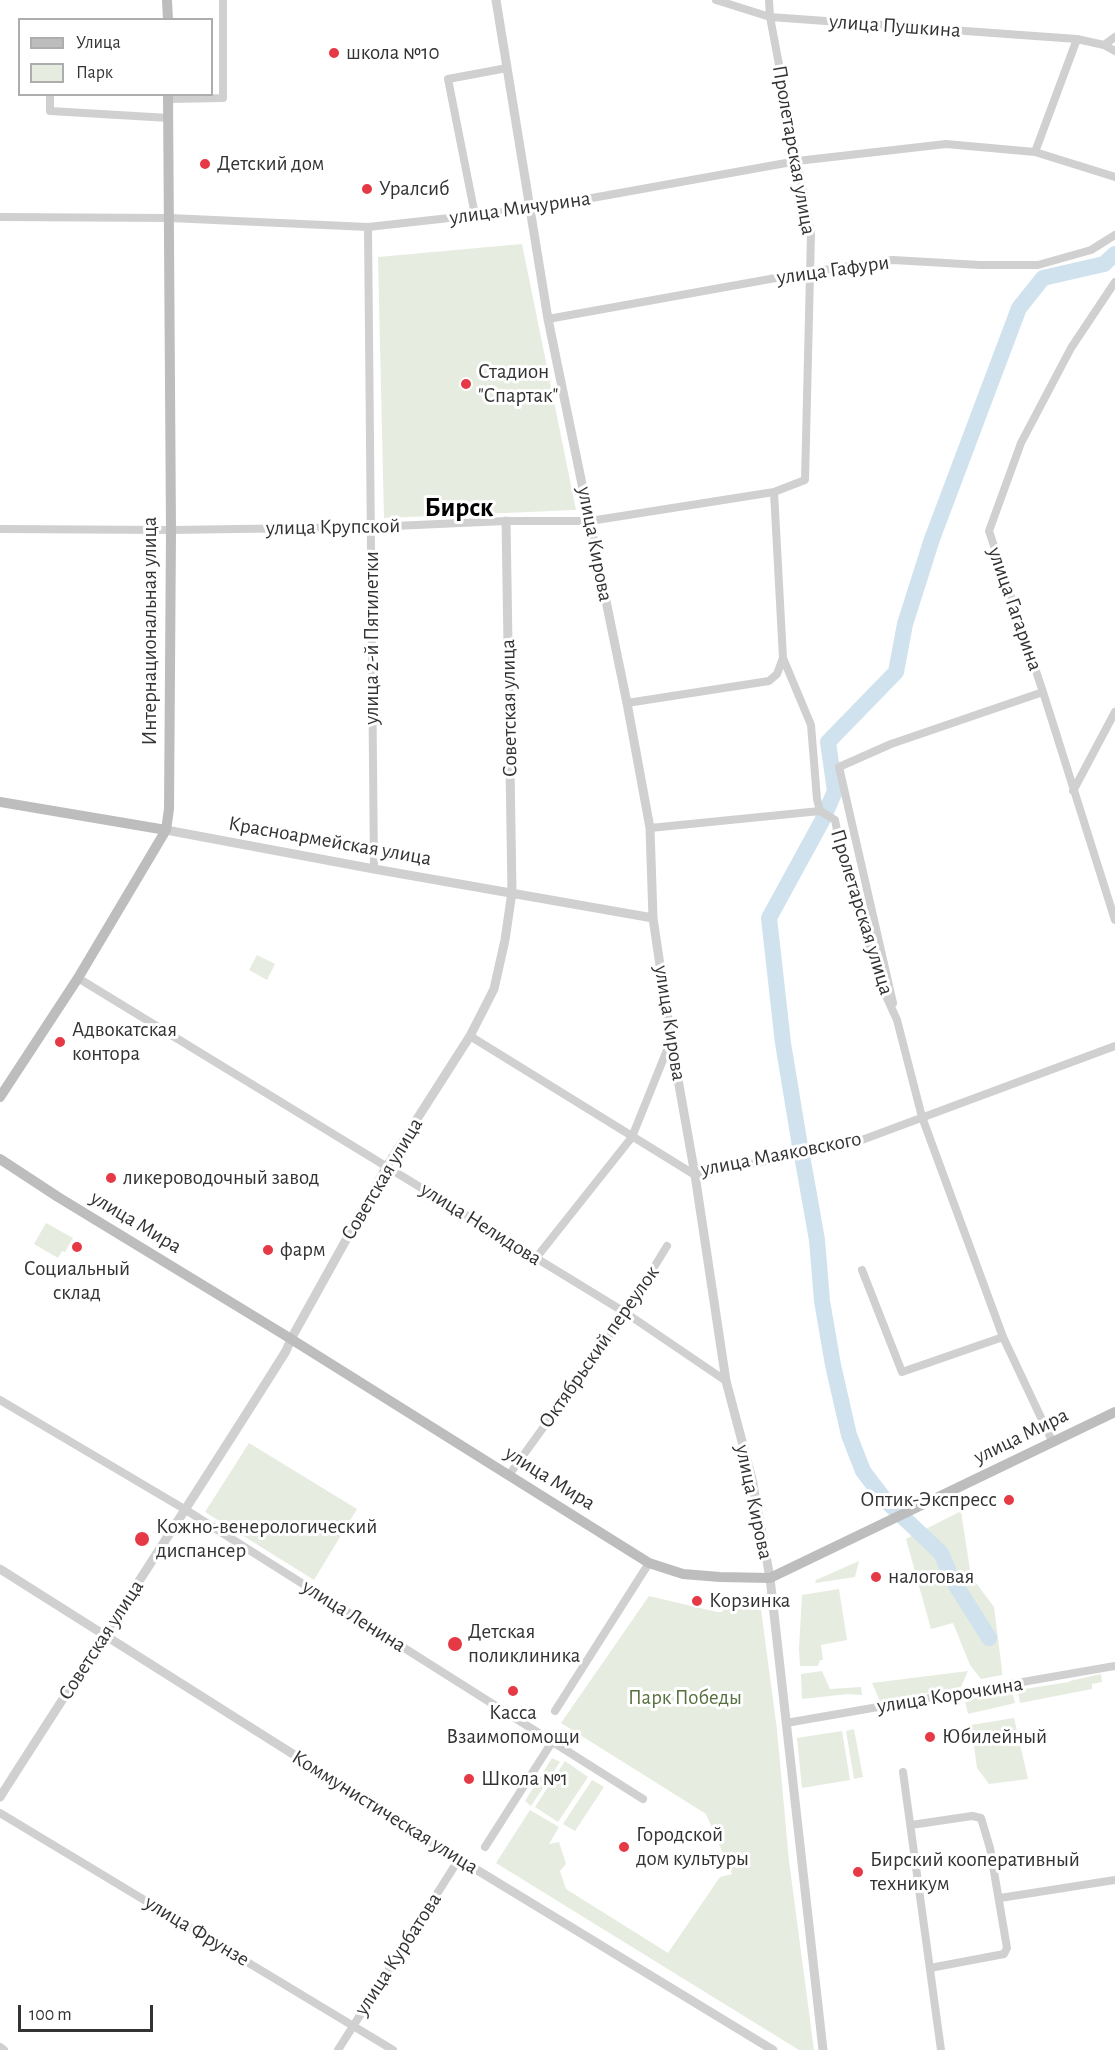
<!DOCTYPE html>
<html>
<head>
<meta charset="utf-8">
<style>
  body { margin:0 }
  #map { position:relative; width:1115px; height:2050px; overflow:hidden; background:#fff; font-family:"Alegreya Sans",sans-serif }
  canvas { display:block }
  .legend { position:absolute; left:18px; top:18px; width:195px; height:78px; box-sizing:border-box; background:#fff; border:2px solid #adadad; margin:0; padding:8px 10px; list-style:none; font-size:18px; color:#333 }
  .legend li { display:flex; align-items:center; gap:12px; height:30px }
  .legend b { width:30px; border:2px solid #adadad }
  .scale { position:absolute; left:18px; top:2005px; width:135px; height:27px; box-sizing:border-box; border:3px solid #333; border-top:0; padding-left:8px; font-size:18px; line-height:21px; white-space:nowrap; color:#333; -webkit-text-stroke:4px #fff; paint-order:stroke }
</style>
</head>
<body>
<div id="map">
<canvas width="1115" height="2050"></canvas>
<ul class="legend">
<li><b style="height:8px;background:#bdbdbd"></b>Улица</li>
<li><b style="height:16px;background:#e6ecdf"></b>Парк</li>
</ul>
<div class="scale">100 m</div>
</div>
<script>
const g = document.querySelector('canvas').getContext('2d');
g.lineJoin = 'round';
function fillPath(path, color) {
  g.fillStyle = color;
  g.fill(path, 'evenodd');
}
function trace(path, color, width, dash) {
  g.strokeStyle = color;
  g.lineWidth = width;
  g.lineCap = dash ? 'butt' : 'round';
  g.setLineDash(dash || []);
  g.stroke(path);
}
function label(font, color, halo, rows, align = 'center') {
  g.font = font + ' "Alegreya Sans",sans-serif';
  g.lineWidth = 6;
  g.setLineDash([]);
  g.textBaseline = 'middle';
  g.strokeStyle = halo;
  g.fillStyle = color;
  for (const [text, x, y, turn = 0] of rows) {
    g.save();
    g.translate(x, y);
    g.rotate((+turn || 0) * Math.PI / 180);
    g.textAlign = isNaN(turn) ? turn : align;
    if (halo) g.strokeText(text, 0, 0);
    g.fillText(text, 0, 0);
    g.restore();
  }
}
fillPath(new Path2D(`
  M522,244l54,266 -192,8 -6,-261z
  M257,955l18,9 -8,16 -18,-10z
  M46,1223l27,15 -8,14 -3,-1 -4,7 -24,-14z
  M249,1443l108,66 -43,71 -109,-68z
  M961,1511l9,59 6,13 18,24 8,63v5l-21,4 -11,-14 -17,-42 -22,6 -25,-90z
  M859,1561l-4,16 -40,6 1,-3z
  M839,1589l8,51 -26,5 2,15h-3l-2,6h-18l-1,-17 3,-54z
  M649,1596l68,16h5l7,-14 31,4 17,128 12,131 25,189h-15l-303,-187 34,-53 29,17 -10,17 10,-2 7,22 -6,7 6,18 102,64 52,-76 12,-3 -26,-60 -145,-91z
  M822,1671l8,18 31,-2 1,8 -14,-1 -46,5 -1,-25z
  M968,1671l-7,16 -81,14 -8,-18z
  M1101,1674l1,8 -10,2v5l-72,14 -2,-13 51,-8v1l1,-2z
  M1012,1691l3,12 -47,11 -3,-14z
  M1014,1718l14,61 -39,5 -12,-16 -6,-43z
  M854,1729l9,48 -9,2 -8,-48z
  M842,1731l8,49 -48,8 -5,-50z
  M552,1758l8,4 -29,44 -6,-5z
  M565,1761l23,16 -30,45 -23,-15z
  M592,1780l12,7 -29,44 -12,-7z`), '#e6ecdf');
trace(new Path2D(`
  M800,1146l-17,-103 -14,-125 53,-97 13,-30 -7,-49 68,-70 9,-48 27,-85 87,-231 24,-30 61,-14 11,-10
  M803,1161l14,79 5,61 11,64 16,70 14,36 22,29 56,53 11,26 37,59`), '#cfe2ee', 16);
trace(new Path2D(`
  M716,0l54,17 307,22 -42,113
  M1077,39l27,6 11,6
  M1104,45l11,-8
  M50,94v17l119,7
  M169,99l54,-1v-98
  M475,215l-27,-136 59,-11
  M0,217l170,1 198,9 163,-18 266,-48 149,-17 89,8 80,25
  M368,227l6,642
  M1115,282l-44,66 -50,95 -32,88 54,161 72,228
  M548,319l261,-47 84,-12 87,5h58l53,-15 24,-15
  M774,492l9,166 28,67 6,74 3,12 15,9 9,45 33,111 20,44 25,97 81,220 50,106
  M0,529l171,1 200,-3 135,-6h84l184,-29 31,-12 6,-246 -41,-217 -1,-17
  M627,703l142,-22 8,-7 6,-16
  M1073,791l42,-79
  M650,828l170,-17
  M78,978l548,335 100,68
  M893,1003l-54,-236 52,-23 152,-52
  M470,1036l225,139 156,-31 264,-98
  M536,1258l96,-121 39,-97
  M862,1270l40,102 101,-35
  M0,1400l186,110 457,289
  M509,1475l117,-162 41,-67
  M555,1711l94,-148
  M786,1723l329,-57
  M903,1772l38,278
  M0,1813l393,237
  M911,1825l61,-9 9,2 9,30 17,100 -3,6 -74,14
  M485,1847l67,-105
  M1000,1898l115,-18
  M0,2047l4,3
  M338,2050l121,-191`), '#d0d0d0', 8);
trace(new Path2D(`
  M496,0l52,319 79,384 23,125 3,90 18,122 24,135 31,206 26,98 18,99 53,472
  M166,830l208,39 279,49
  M0,1569l459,290 314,191
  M0,1797c95,-149 192,-296 286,-446l5,-12 96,-173 83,-130 24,-47 11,-49 7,-48 -6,-371`), '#d0d0d0', 9);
trace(new Path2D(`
  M167,0l1,20
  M0,802l166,28
  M0,1097l78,-119 88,-148 3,-21 2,-279 -3,-436
  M0,1159l58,38 225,137 366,229 34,11 37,3 50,1 345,-166`), '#bdbdbd', 10);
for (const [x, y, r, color] of [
  [334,53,6,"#e63946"],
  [205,164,6,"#e63946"],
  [367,189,6,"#e63946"],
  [466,384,6,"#e63946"],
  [60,1042,6,"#e63946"],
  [111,1178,6,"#e63946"],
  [77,1247,6,"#e63946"],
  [268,1250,6,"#e63946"],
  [1009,1500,6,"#e63946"],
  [142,1539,8,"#e63946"],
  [876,1577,6,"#e63946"],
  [697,1601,6,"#e63946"],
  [455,1644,8,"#e63946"],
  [513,1691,6,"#e63946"],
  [930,1737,6,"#e63946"],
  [469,1779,6,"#e63946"],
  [624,1847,6,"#e63946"],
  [858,1872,6,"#e63946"]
]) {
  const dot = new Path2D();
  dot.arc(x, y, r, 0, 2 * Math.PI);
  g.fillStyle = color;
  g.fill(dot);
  trace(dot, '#fff', 2);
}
label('21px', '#333', '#fff', [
  ["улица Пушкина",895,26,4],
  ["Пролетарская улица",794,150,80],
  ["улица Мичурина",520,208,-8],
  ["улица Гафури",833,270,-8],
  ["улица Крупской",333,527,-1],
  ["улица Кирова",595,544,79],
  ["улица Гагарина",1015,609,71],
  ["Интернациональная улица",150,631,-90],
  ["улица 2-й Пятилетки",372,638,-90],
  ["Советская улица",509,708,-91],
  ["Красноармейская улица",330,841,10],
  ["Пролетарская улица",862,912,73],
  ["улица Кирова",670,1023,81],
  ["улица Маяковского",781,1154,-11],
  ["Советская улица",382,1179,-59],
  ["улица Мира",136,1222,31],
  ["улица Нелидова",481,1224,32],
  ["Октябрьский переулок",599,1347,-55],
  ["улица Мира",1021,1436,-26],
  ["улица Мира",550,1478,32],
  ["улица Кирова",754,1502,78],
  ["улица Ленина",354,1616,32],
  ["Советская улица",101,1640,-57],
  ["улица Корочкина",950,1695,-9],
  ["Коммунистическая улица",385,1812,32],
  ["улица Фрунзе",197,1931,31],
  ["улица Курбатова",398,1954,-57]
]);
label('21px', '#333', '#fff', [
  ["школа №10",346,53],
  ["Детский дом",217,164],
  ["Уралсиб",379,189],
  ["Стадион",478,372],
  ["\"Спартак\"",478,396],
  ["Адвокатская",72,1030],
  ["контора",72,1054],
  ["ликероводочный завод",123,1178],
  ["фарм",280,1250],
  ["Социальный",77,1269,"center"],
  ["склад",77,1293,"center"],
  ["Оптик-Экспресс",997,1500,"right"],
  ["Кожно-венерологический",156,1527],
  ["диспансер",156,1551],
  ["налоговая",888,1577],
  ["Корзинка",709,1601],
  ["Детская",468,1632],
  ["поликлиника",468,1656],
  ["Касса",513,1713,"center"],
  ["Взаимопомощи",513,1737,"center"],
  ["Юбилейный",942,1737],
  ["Школа №1",481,1779],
  ["Городской",636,1835],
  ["дом культуры",636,1859],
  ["Бирский кооперативный",870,1860],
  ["техникум",870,1884]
], 'left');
label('21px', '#56703f', '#fff', [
  ["Парк Победы",685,1698]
]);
label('bold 27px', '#000', '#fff', [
  ["Бирск",459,508]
]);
</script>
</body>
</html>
